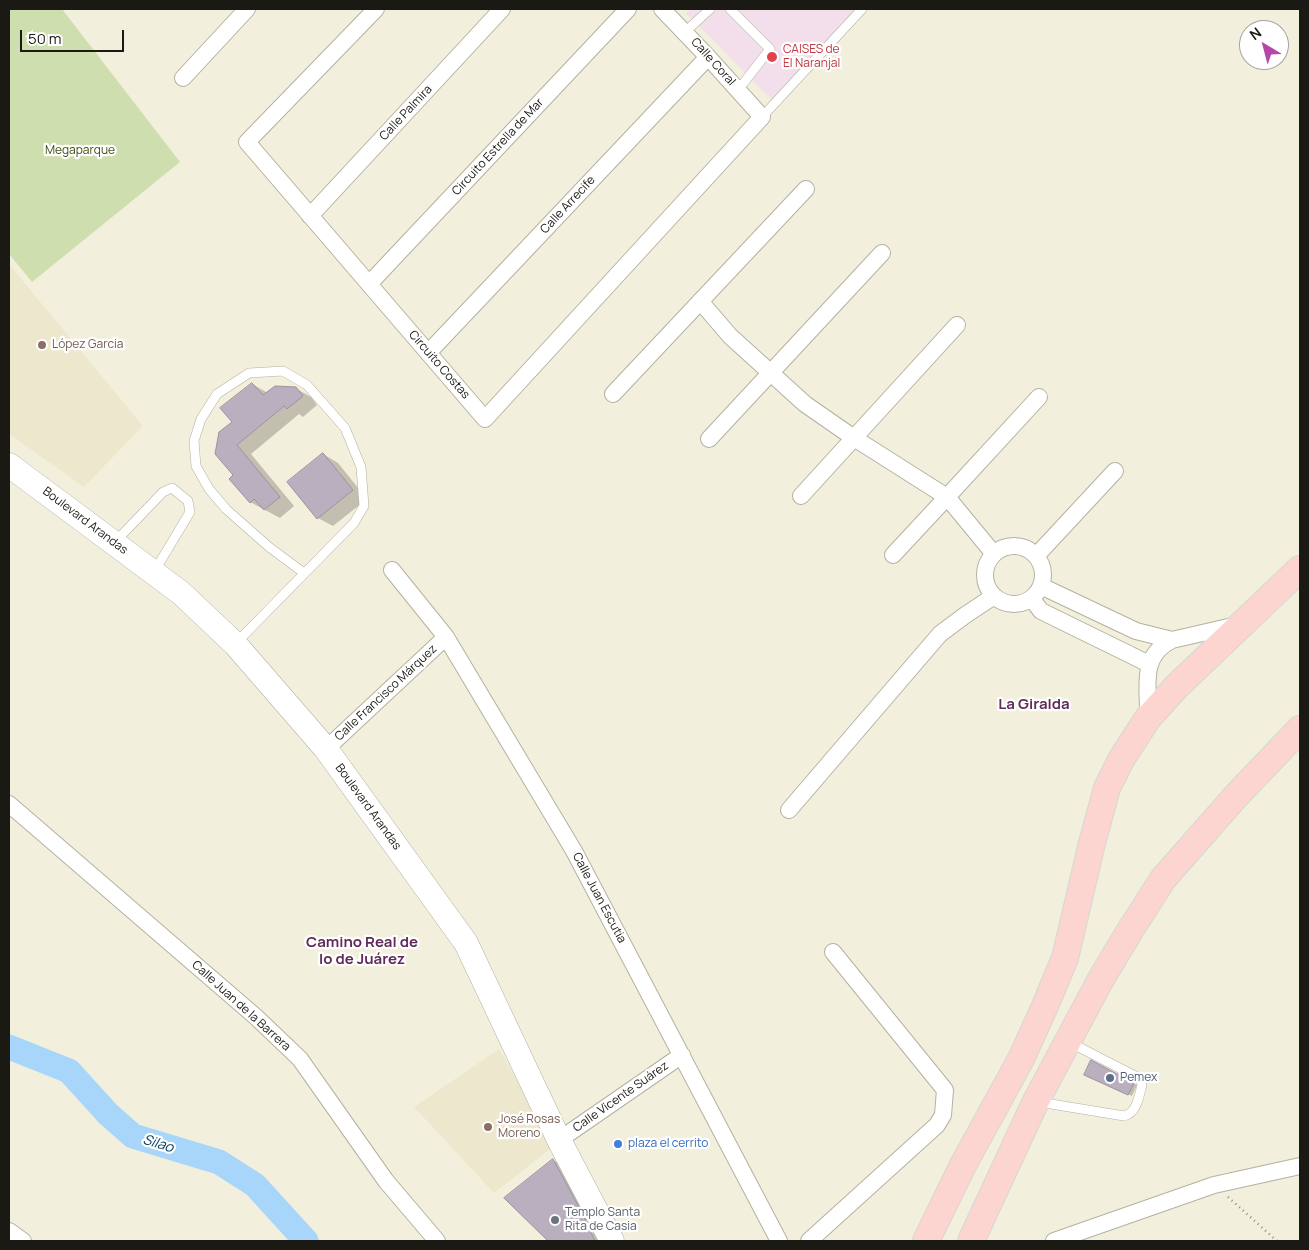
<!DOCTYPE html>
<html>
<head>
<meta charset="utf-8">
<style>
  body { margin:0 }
  #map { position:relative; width:1309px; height:1250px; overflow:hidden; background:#f3efdd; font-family:Manrope,sans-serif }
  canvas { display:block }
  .frame { position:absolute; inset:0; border:10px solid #1b1913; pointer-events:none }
  .north { position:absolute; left:1239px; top:20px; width:50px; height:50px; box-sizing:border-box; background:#fff; border:1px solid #a4a3a1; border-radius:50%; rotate:323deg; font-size:14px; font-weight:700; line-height:20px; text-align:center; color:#1b1913 }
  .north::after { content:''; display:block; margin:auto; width:18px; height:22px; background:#b447a7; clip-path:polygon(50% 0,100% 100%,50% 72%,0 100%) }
  .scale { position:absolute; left:20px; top:30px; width:104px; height:22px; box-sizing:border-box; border:2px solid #1b1913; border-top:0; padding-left:6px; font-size:15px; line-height:18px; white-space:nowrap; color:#1b1913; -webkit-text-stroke:4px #fff; paint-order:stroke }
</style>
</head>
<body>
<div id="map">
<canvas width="1309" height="1250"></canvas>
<div class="frame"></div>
<div class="north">N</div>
<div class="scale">50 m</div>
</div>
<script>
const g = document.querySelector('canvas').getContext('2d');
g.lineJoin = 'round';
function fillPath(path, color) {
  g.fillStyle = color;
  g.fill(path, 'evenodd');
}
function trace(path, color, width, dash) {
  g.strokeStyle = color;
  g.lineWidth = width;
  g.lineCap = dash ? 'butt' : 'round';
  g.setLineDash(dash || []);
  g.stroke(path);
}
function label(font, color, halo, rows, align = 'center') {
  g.font = font + ' Manrope,sans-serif';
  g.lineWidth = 4.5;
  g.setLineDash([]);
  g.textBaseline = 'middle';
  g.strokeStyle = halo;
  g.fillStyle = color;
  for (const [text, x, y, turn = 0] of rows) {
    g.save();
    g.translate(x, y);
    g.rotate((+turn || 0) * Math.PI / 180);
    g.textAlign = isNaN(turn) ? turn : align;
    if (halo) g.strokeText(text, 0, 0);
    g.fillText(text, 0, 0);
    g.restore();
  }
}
fillPath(new Path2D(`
  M9,264l134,162 -59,61 -75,-53z
  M499,1049l55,97 -60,47 -80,-86z`), '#ede8cd');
fillPath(new Path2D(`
  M690,9h167l-84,92 -86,-87h-2z`), '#f3deec');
fillPath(new Path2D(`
  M9,9h53l118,153 -148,120 -23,-28z`), '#cfdeae');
fillPath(new Path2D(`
  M252,384l16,9 27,-5 16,9 6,8 -14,12 -4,-3 -48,40 43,52 -14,12 -30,-16 -15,-26 -2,-54z
  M323,454l15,9 29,36 -34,27 -15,-8z
  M1092,1062l45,23 -5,11 -43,-20z
  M553,1160l15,9 37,72h-55l-44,-43z`), '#0003');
trace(new Path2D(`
  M9,1047l60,24 39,43 25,22 86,26 36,23 51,56`), '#a8d5fa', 25);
const building = new Path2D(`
  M252,383l11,12 12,-9 21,1 7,9 -16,13 -3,-3 -47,39 43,52 -16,13 -10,-11 -4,4 -21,-24 4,-4 -18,-21 4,-22 13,-10 -12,-14z
  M323,453l30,37 -36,29 -30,-37z
  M1091,1060l43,23 -6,12 -44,-20z
  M553,1159l27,50 15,32h-47l-44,-43z`);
fillPath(building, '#b9afbf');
trace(building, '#9a91a0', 1);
const service = new Path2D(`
  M730,9l40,40 -32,41
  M685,32l25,-23
  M762,117l100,-108
  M114,543l49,-51 9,-4 16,13 2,11 -36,60
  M235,644l119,-121 10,-17 -3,-39 -16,-39 -38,-43 -24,-14 -34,2 -32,21 -16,25 -7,22 2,25 13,23 17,20 43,38 35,26
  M1039,1102l85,14c13,-3 15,-20 18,-31l-1,-4 -2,-3 -70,-36`);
const minor = new Path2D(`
  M376,9l-129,133 238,277 277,-302 -54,-60 -46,-48
  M183,78l64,-69
  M310,216l192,-207
  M369,284l259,-275
  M700,301l30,35 75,68 49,34 93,59 47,57
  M428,353l280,-296
  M613,394l193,-205
  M709,439l173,-186
  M801,496l156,-171
  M985 575a29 29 0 1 1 58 0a29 29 0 1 1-58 0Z
  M893,555l54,-58 92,-100
  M1036,556l79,-85
  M392,570l54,67 128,214 205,390
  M1041,586l95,45 36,9
  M1032,599l9,12 108,53
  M1148,718c1,-30 -9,-62 24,-78l65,-15
  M326,749l120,-112
  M9,804l247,213 44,42 86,122 51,60
  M789,810l151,-176 24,-18 30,-20
  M559,1140l123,-85
  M9,1231l14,10
  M809,1241l128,-116 6,-10 2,-25 -112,-138
  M1054,1241l160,-56 86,-19`);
const secondary = new Path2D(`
  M9,465l172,128 54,51 91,105 140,194 93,197 53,101`);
const primary = new Path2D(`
  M926,1241l37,-76 58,-106 24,-53 20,-48 27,-115 15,-55 15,-30 26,-40 29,-32 123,-117
  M971,1241l65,-140 65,-122 30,-50 32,-50 73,-83 64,-67`);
trace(service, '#b5b1a0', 10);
trace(minor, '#b5b1a0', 18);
trace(secondary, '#b5b1a0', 25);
trace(primary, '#d6d6d5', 28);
trace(new Path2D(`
  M1228,1197l49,44`), '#908d80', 2.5, [1, 4]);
trace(service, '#fff', 9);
trace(minor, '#fff', 16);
trace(secondary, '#fff', 24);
trace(primary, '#fdd5d0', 26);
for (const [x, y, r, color] of [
  [772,57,6,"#e0444e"],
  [42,345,5,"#8d6e63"],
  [1110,1078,5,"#5c6f8a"],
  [488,1127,5,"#8d6e63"],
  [618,1144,5,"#3f7fe0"],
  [555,1220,5,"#6b7280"]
]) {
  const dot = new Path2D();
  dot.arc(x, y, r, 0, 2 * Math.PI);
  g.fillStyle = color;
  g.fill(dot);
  trace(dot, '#fff', 2);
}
label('12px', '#be3a42', '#fff', [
  ["CAISES de",783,50],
  ["El Naranjal",783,64]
], 'left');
label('12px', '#1b1913', '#fff', [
  ["Calle Coral",713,62,48],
  ["Calle Palmira",406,113,-47],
  ["Circuito Estrella de Mar",498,147,-47],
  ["Calle Arrecife",568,205,-47],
  ["Circuito Costas",439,365,49],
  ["Boulevard Arandas",85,521,37],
  ["Calle Francisco Márquez",386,693,-43],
  ["Boulevard Arandas",368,807,54],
  ["Calle Juan Escutia",599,898,62],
  ["Calle Juan de la Barrera",241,1006,42],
  ["Calle Vicente Suárez",621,1097,-35]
]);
label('12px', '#3e4c15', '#fff', [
  ["Megaparque",80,151]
]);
label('12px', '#785e54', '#fff', [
  ["López Garcia",52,345],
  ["José Rosas",498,1120],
  ["Moreno",498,1134]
], 'left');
label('12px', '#4e5e75', '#fff', [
  ["Pemex",1120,1078]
], 'left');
label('12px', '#366cbe', '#fff', [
  ["plaza el cerrito",628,1144]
], 'left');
label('12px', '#5b616d', '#fff', [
  ["Templo Santa",565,1213],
  ["Rita de Casia",565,1227]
], 'left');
label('italic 14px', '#0d4264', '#fff', [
  ["Silao",158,1144,17]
]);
label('bold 15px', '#602b59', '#fff', [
  ["La Giralda",1034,705],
  ["Camino Real de",362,943],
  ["lo de Juárez",362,960]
]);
</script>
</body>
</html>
